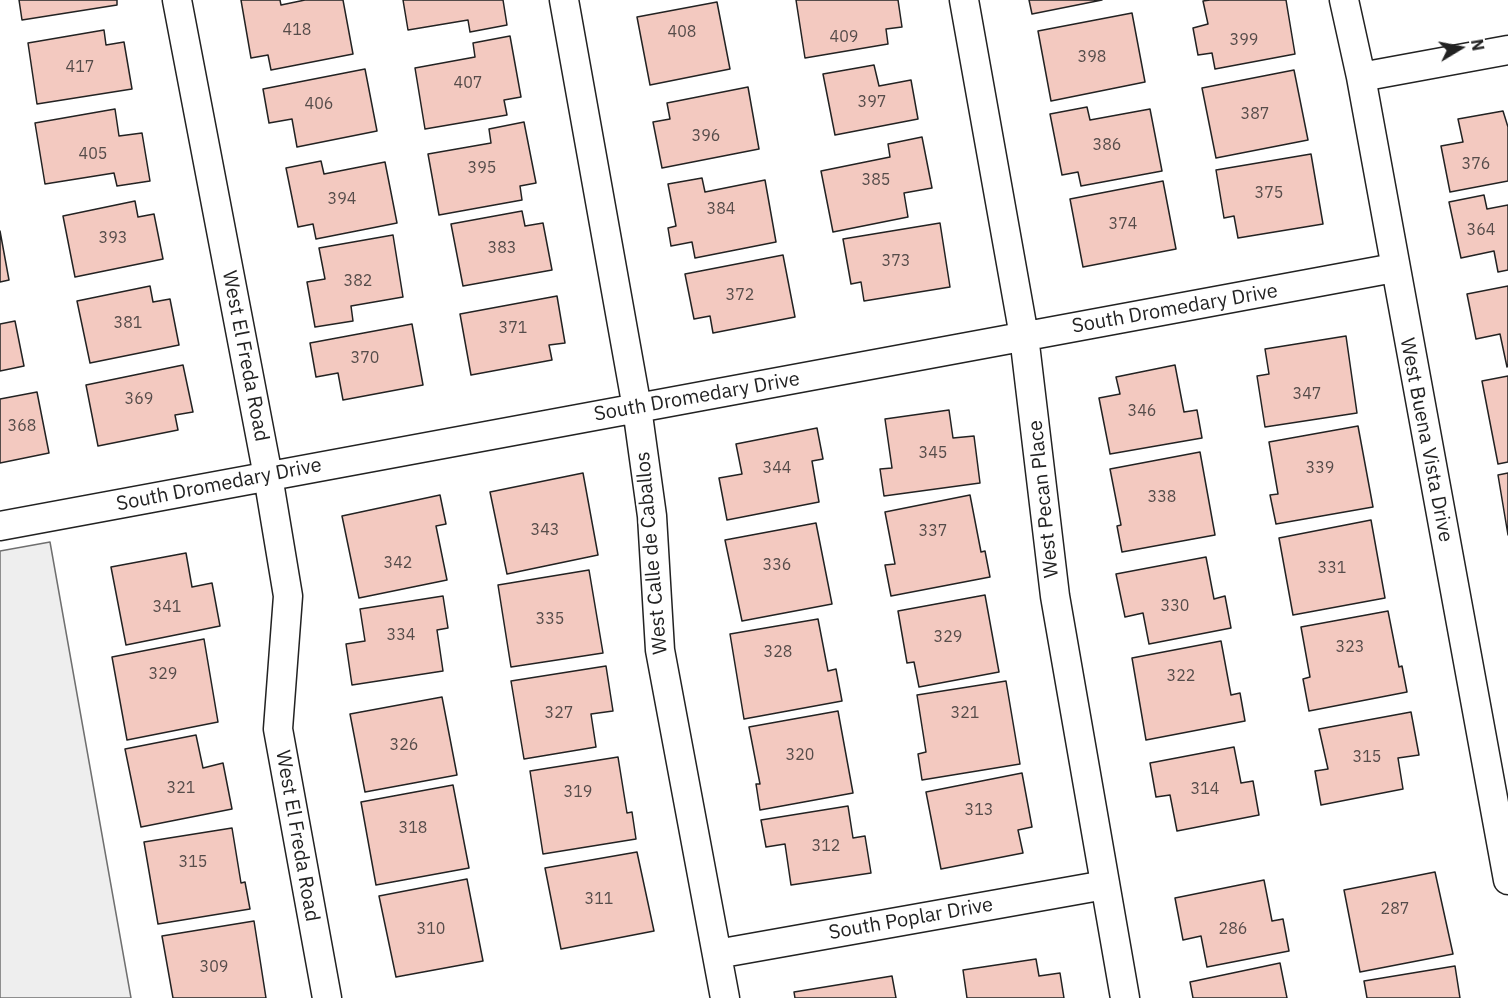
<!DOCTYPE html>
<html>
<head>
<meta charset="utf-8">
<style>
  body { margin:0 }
  #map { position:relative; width:1508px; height:998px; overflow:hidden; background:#fff; font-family:"IBM Plex Sans",sans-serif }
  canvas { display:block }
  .north { position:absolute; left:1430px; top:18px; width:60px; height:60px; -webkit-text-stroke:4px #fff; paint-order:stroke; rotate:80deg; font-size:16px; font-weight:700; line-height:24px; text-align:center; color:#222 }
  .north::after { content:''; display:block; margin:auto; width:21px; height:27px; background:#222; clip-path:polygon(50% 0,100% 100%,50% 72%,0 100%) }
</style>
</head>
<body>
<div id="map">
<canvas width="1508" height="998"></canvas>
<div class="north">N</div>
</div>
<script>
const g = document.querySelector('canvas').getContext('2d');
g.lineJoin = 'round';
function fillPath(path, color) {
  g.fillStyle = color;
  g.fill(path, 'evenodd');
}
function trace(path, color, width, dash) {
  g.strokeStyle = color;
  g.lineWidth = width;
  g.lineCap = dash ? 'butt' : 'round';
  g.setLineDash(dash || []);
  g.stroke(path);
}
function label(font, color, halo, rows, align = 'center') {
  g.font = font + ' "IBM Plex Sans",sans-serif';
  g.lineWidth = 4.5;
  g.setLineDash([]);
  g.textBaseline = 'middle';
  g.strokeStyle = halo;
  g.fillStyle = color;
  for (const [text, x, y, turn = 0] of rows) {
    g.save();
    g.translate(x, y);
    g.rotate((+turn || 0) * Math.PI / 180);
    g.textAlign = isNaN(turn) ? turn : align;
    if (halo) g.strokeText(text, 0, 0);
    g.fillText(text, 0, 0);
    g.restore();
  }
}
const green = new Path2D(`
  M50,542l81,456h-131v-447z`);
fillPath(green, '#eee');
trace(green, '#6f6f6f', 1.5);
const building = new Path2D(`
  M19,0h98v5l-95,15z
  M241,0h39l1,5 24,-5h38l10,54 -82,16 -3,-15 -17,3z
  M403,0h100l4,25 -37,7 -2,-12 -60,10z
  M796,0h102l4,27 -16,2 2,15 -83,14z
  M1029,0h73l-70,14z
  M1210,0h76l9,54 -80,15 -3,-16 -14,2 -5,-27 15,-4 -5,-23z
  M717,2l13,67 -80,16 -13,-68z
  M1132,13l13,69 -94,19 -13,-70z
  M104,30l2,15 18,-3 8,47 -95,15 -9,-61z
  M510,36l11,61 -17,3 3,15 -82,14 -10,-61 60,-11 -2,-14z
  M874,65l5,21 32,-6 7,39 -83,16 -12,-61z
  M365,69l12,62 -80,16 -5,-28 -23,4 -6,-34z
  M1294,70l14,70 -92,18 -14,-70z
  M748,87l11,62 -97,19 -9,-46 17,-3 -3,-16z
  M1087,107l3,13 60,-11 12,62 -81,15 -3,-14 -16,3 -12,-61z
  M115,109l4,27 23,-3 8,48 -33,5 -3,-13 -69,11 -10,-61z
  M1503,111l5,16v54l-58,11 -9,-46 22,-4 -5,-23z
  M524,122l12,61 -16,3 2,14 -83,15 -11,-61 63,-11 -2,-14z
  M922,137l10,51 -28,5 4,24 -75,15 -12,-61 69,-14 -2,-13z
  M1311,154l12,70 -85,14 -4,-22 -10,2 -8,-48z
  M321,161l3,13 61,-12 12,61 -81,16 -3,-15 -15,3 -12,-59z
  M702,178l3,14 60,-12 11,62 -81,16 -3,-16 -21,4 -3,-18 8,-2 -8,-42z
  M1163,181l13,68 -93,18 -13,-68z
  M1484,195l3,14 21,-4v65l-10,2 -4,-21 -33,7 -12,-56z
  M135,201l3,16 16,-3 9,45 -88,18 -12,-61z
  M522,211l3,15 18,-3 9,47 -89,16 -12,-62z
  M940,223l10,64 -86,14 -3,-19 -10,2 -8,-45z
  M0,231l9,49 -9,2z
  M393,235l10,62 -52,9 2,15 -38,6 -8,-45 18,-3 -6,-31z
  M783,255l12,62 -82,16 -3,-17 -16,3 -9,-45z
  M150,286l3,16 17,-3 9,46 -89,18 -13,-62z
  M1508,286v80l-1,1 -7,-33 -24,5 -9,-45z
  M557,296l8,47 -16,2 3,15 -81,15 -11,-61z
  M15,321l9,45 -24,5v-47z
  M412,324l11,61 -80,15 -5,-27 -22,4 -6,-34z
  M1346,336l11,77 -92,14 -8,-51 12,-2 -4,-25z
  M183,365l10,47 -18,3 3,15 -80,16 -12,-61z
  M1175,365l9,47 13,-2 5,28 -92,16 -11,-56 21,-4 -4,-17z
  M1508,376v86l-10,2 -16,-83z
  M37,392l12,61 -49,10v-64z
  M949,410l4,28 21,-2 6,47 -96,13 -4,-27 12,-1 -7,-49z
  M1358,426l15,81 -97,17 -6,-29 8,-1 -9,-52z
  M817,428l6,31 -11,2 7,41 -92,18 -8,-42 23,-4 -6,-30z
  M1200,452l15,83 -93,17 -5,-26 4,-1 -11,-56z
  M583,473l15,82 -91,19 -17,-82z
  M1508,473v62l-10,-60z
  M440,495l6,29 -10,2 11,54 -88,18 -17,-82z
  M970,495l11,57 4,-1 5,26 -99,19 -6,-31 10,-1 -10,-52z
  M1371,520l14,78 -92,17 -14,-77z
  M816,523l16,81 -90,17 -17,-81z
  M186,553l6,34 20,-4 8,43 -94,19 -15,-78z
  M1206,557l8,42 11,-3 6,32 -82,16 -6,-31 -18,4 -9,-43z
  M589,570l14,83 -92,14 -13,-82z
  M985,595l14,77 -80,15 -5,-25 -7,1 -9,-52z
  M443,596l5,32 -11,2 6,41 -91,14 -6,-41 19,-3 -5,-32z
  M1388,611l11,56 3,-1 5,26 -98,19 -6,-32 7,-2 -9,-50z
  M818,619l10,52 8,-2 6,32 -98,18 -14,-85z
  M204,639l14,83 -91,18 -15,-83z
  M1221,641l10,54 9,-2 5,28 -99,19 -14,-82z
  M606,666l7,45 -22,3 5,33 -72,12 -13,-78z
  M1006,681l14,83 -98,16 -4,-26 8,-2 -9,-57z
  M442,697l15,78 -92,17 -15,-78z
  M838,711l15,82 -93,17 -4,-26h4l-11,-57z
  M1411,712l8,43 -21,3 5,31 -82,16 -6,-34 13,-2 -9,-40z
  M196,735l7,33 20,-5 9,46 -91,18 -16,-78z
  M1234,747l7,36 12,-2 6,34 -82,16 -7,-36 -14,2 -6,-34z
  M618,757l9,56 5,-1 4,27 -93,15 -13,-83z
  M1022,773l10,54 -14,3 5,23 -82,16 -15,-77z
  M453,785l16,83 -93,17 -15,-83z
  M848,806l5,32 12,-2 6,37 -80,12 -6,-41 -19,3 -5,-27z
  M232,828l9,55 4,-1 5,27 -92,15 -14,-82z
  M637,852l17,79 -93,18 -16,-81z
  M1435,872l18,82 -93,18 -16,-82z
  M467,879l16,82 -87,16 -17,-81z
  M1264,880l8,41 11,-2 6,32 -82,16 -6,-31 -18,4 -8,-42z
  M254,921l12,77h-93l-11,-62z
  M1036,959l3,17 21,-3 4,25h-97l-4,-28z
  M1280,963l7,35h-94l-3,-16z
  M1455,966l5,32h-93l-3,-17z
  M892,976l4,22h-101l-1,-6z`);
fillPath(building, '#f3c9c0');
trace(building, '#222', 1.5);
const street = new Path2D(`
  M177,0l91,476 20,120 -10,133 49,269
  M564,0l73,408 15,108 8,134 65,348
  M964,0l60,336 31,260 70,402
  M1344,0l17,77 147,803
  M1361,77l147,-27
  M0,526l1394,-258
  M717,954l388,-69`);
trace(street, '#222', 31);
trace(street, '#fff', 28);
label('16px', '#564c4a', null, [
  ["418",297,30],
  ["408",682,32],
  ["409",844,37],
  ["399",1244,40],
  ["398",1092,57],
  ["417",80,67],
  ["407",468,83],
  ["397",872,102],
  ["406",319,104],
  ["387",1255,114],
  ["396",706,136],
  ["386",1107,145],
  ["405",93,154],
  ["376",1476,164],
  ["395",482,168],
  ["385",876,180],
  ["375",1269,193],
  ["394",342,199],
  ["384",721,209],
  ["374",1123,224],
  ["364",1481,230],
  ["393",113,238],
  ["383",502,248],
  ["373",896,261],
  ["382",358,281],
  ["372",740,295],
  ["381",128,323],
  ["371",513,328],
  ["370",365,358],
  ["347",1307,394],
  ["369",139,399],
  ["346",1142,411],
  ["368",22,426],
  ["345",933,453],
  ["344",777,468],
  ["339",1320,468],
  ["338",1162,497],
  ["343",545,530],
  ["337",933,531],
  ["342",398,563],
  ["336",777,565],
  ["331",1332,568],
  ["330",1175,606],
  ["341",167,607],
  ["335",550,619],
  ["334",401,635],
  ["329",948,637],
  ["323",1350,647],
  ["328",778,652],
  ["329",163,674],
  ["322",1181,676],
  ["327",559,713],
  ["321",965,713],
  ["326",404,745],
  ["320",800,755],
  ["315",1367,757],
  ["321",181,788],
  ["314",1205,789],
  ["319",578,792],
  ["313",979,810],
  ["318",413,828],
  ["312",826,846],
  ["315",193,862],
  ["311",599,899],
  ["287",1395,909],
  ["310",431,929],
  ["286",1233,929],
  ["309",214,967]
]);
label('20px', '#222', '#fff', [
  ["South Dromedary Drive",1175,309,-10],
  ["West El Freda Road",245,356,79],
  ["South Dromedary Drive",697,397,-10],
  ["West Buena Vista Drive",1426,440,79],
  ["South Dromedary Drive",219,485,-11],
  ["West Pecan Place",1044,499,-96],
  ["West Calle de Caballos",652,553,-95],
  ["West El Freda Road",297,836,80],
  ["South Poplar Drive",911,919,-10]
]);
</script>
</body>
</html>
